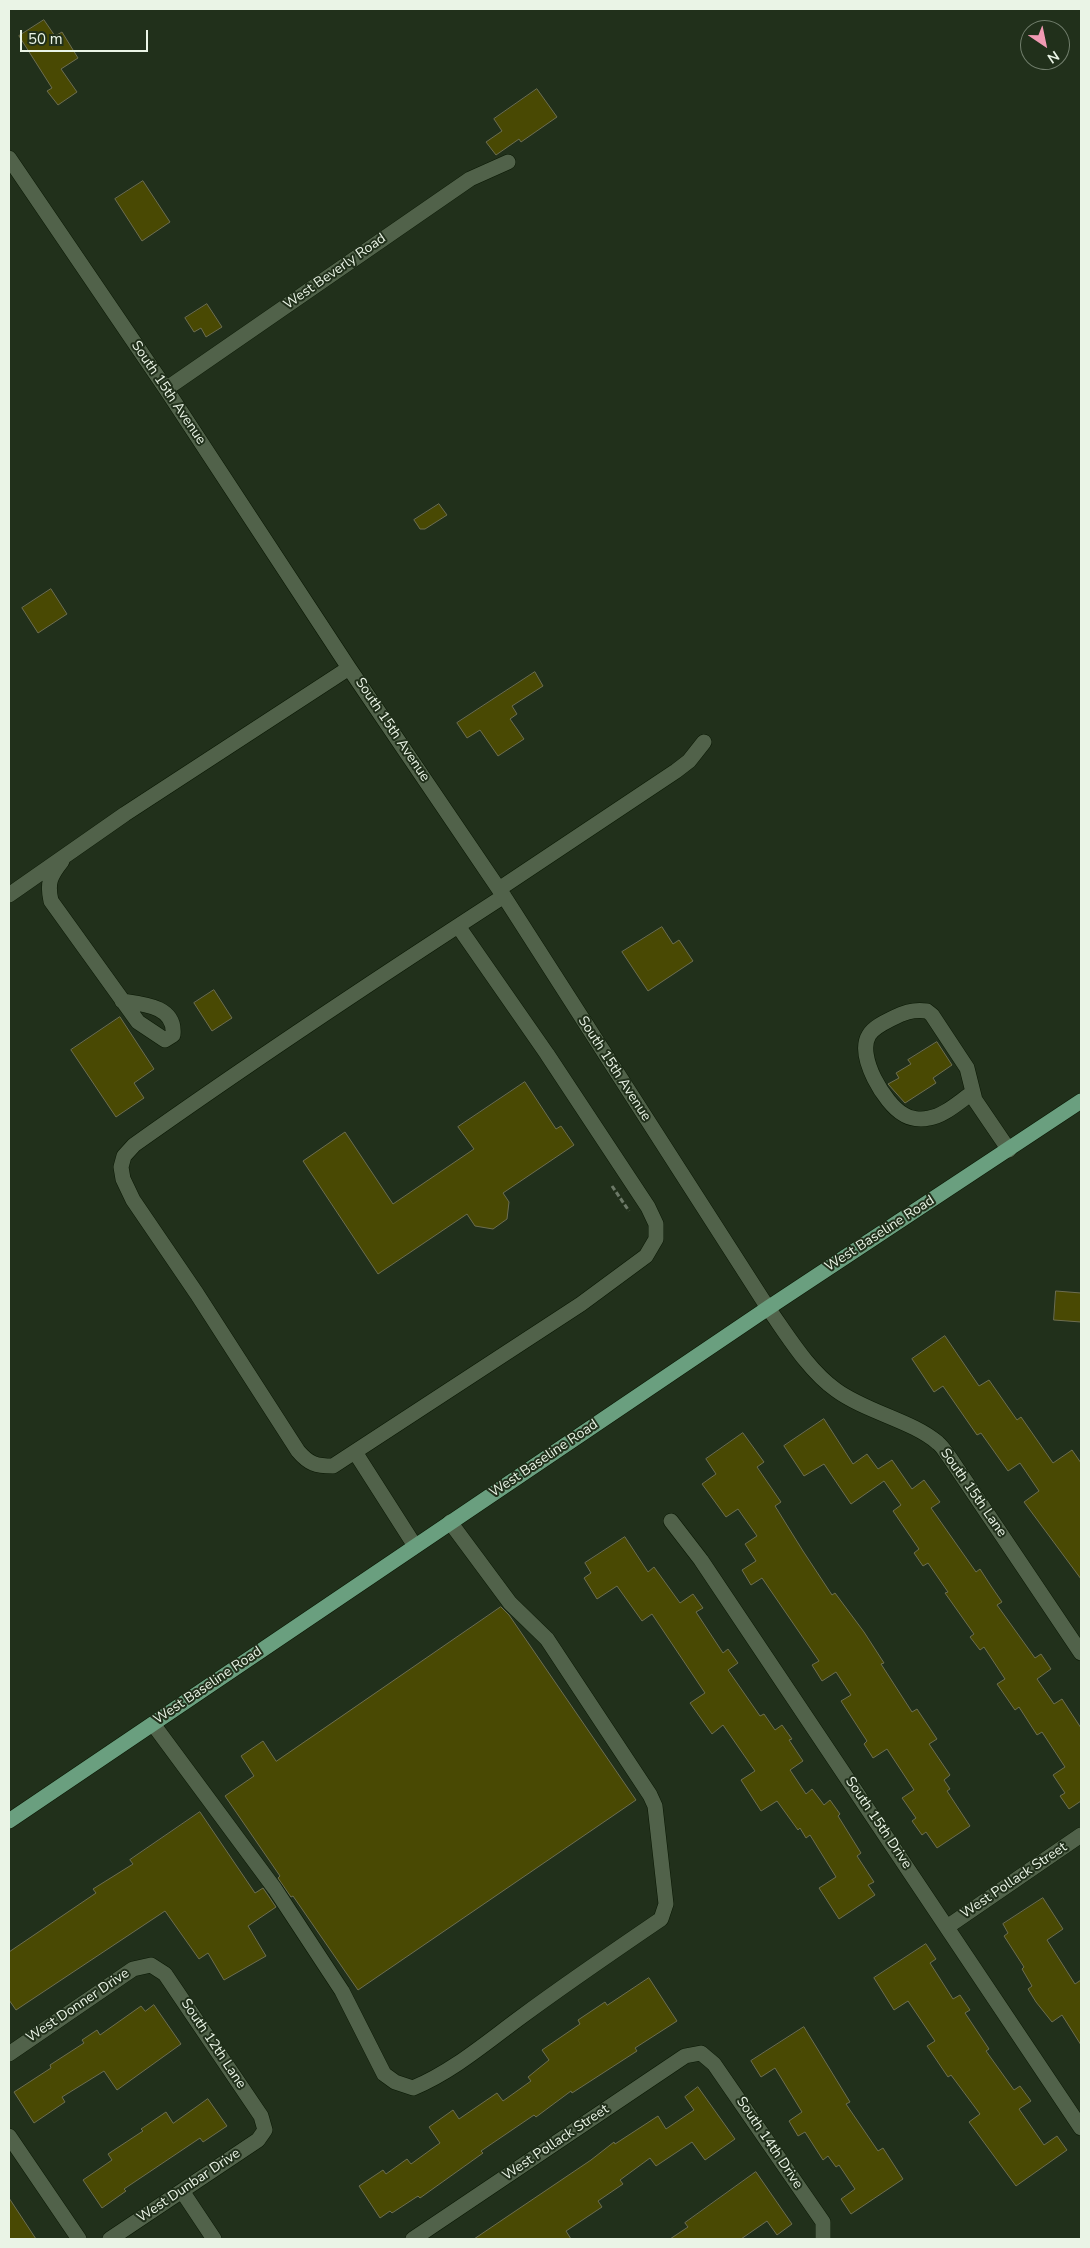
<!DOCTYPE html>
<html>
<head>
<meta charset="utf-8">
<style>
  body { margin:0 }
  #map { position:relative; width:1090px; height:2248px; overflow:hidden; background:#21301b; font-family:"Nunito Sans",sans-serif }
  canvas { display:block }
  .frame { position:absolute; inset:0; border:10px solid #eaf4e6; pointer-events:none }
  .north { position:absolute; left:1020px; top:20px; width:50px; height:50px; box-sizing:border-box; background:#21301b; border:1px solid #717e6c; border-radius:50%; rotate:146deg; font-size:14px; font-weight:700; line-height:20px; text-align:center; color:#eaf4e6 }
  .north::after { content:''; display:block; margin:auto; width:18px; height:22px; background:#f19ab3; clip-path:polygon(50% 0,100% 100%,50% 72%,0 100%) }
  .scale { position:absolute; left:20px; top:30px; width:128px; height:22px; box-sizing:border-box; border:2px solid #eaf4e6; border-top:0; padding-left:6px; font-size:15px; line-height:18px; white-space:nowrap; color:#eaf4e6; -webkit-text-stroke:4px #21301b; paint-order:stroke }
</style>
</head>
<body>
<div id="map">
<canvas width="1090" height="2248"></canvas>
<div class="frame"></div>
<div class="north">N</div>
<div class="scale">50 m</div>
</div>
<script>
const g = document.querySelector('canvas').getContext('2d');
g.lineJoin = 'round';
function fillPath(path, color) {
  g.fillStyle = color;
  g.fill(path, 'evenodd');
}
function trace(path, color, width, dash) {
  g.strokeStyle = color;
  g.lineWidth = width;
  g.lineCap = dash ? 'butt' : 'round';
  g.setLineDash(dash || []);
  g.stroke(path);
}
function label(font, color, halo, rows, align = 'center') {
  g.font = font + ' "Nunito Sans",sans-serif';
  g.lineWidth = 4;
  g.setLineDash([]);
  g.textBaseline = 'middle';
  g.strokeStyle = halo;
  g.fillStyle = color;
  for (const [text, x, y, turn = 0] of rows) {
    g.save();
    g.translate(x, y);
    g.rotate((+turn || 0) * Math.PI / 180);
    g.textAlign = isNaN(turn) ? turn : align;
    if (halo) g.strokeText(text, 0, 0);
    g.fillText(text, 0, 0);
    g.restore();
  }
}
const building = new Path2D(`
  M44,20l11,16 7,-4 16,26 -17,11 16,23 -19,13 -11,-14 5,-3 -33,-52z
  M537,89l20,28 -36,25 -2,-3 -23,16 -10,-13 16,-11 -8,-12z
  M143,181l27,41 -28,19 -27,-42z
  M207,304l15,23 -16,10 -5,-9 -7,4 -9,-14z
  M439,504l8,11 -22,14h-5l-6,-9z
  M51,589l16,25 -29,19 -16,-25z
  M535,672l8,14 -31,20 5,8 -7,5 14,20 -26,17 -18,-26 -13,8 -10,-15z
  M662,927l11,17 6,-4 14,21 -45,30 -26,-39z
  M214,990l18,28 -20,13 -18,-28z
  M120,1017l34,52 -20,14 10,15 -28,19 -45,-67z
  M937,1042l15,23 -19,13 3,5 -31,20 -17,-19 11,-6 -3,-5 15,-9 -3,-4z
  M525,1082l31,47 5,-3 13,19 -71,48 6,9 -2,17 -14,10 -18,-3 -8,-12 -89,60 -75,-113 42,-29 48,72 81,-55 -16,-22z
  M1056,1291l25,2v29l-27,-2z
  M945,1336l34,50 10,-6 28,40 4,-3 32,46 19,-13 9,13v116l-57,-77 15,-11 -19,-28 -12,8 -27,-38 -4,2 -34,-49 -9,6 -22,-33z
  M824,1419l29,45 14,-10 11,15 14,-9 20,29 12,-9 16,22 -9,6 45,64 4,-3 11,17 11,16 -5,3 38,53 6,-4 10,15 -14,10 17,25 8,-5 19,29v73l-12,8 -9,-13 5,-3 -12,-18 12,-8 -23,-35 -5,3 -18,-28 -4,3 -18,-26 8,-5 -21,-32 -4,3 -10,-13 4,-3 -29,-41 3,-1 -20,-29 -5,3 -9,-13 5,-4 -26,-38 8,-6 -17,-24 -33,23 -27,-40 -20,12 -20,-30z
  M743,1433l21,29 -7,5 24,35 -6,4 28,45 29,44 3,-2 29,39 20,31 -3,1 31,48 5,-3 20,30 -8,5 21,31 -6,5 6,9 -3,2 23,35 -33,22 -11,-16 -4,3 -10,-14 4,-3 -14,-20 12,-8 -27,-41 -14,9 -9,-14 3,-3 -26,-40 10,-6 -15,-23 -14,9 -10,-16 7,-4 -57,-83 -11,7 -9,-15 14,-9 -11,-17 12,-8 -19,-27 -12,8 -24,-33 14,-10 -10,-15z
  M625,1537l23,35 6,-5 26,36 13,-9 10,14 -7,4 27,41 5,-4 10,14 -10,7 32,46 4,-2 11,16 7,-5 10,14 -3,1 14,21 -13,9 16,24 6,-5 12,16 6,-5 10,14 -2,2 23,37 -4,3 17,26 -6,3 7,10 -36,24 -20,-31 17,-11 -26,-42 -4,3 -6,-10 -2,2 -21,-29 -16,10 -20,-31 14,-9 -32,-46 -11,9 -22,-31 15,-10 -53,-79 -10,7 -25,-35 -20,13 -13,-21 7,-5 -6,-10z
  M501,1607l8,8 127,185 -278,190 -65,-94 -2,1 -13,-19 2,-2 -55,-80 29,-20 -13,-20 22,-15 13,20z
  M200,1812l55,81 8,-5 13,19 -28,19 18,30 -42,24 -16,-27 -9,6 -34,-48 -149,99 -7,-10v-48l87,-59 -3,-4 40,-25 -3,-4z
  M1043,1898l20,31 -16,11 28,44 6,-4v65l-19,-30 -10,7 -16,-20 -8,-13 4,-3 -10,-17 2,-2 -20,-31 4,-3 -5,-9z
  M926,1944l10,15 -6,4 23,36 7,-4 10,15 -5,3 24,36 -3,2 28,39 6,-4 11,15 -12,8 25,36 13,-9 10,14 -51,36 -47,-64 11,-8 -29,-39 -3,2 -21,-31 8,-5 -27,-40 -14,9 -20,-32z
  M649,1978l28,43 -42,27 2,3 -65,42 -1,-2 -35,26 -2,-2 -53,36 2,2 -63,45 -2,-2 -26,17 -2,-2 -10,7 -21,-32 24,-16 3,4 21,-15 4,5 29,-21 -11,-16 24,-17 6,9 38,-26 6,8 28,-20 -3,-4 21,-17 -7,-10 38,-26 -2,-4 27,-18 2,3z
  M154,2005l27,39 -64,46 -13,-19 -42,26 3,5 -31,21 -20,-31 37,-24 -1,-3 34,-22 -2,-3 15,-10 3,5 41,-29 4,5z
  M804,2027l46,75 -4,2 32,47 5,-3 20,31 -52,35 -10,-15 14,-10 -16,-24 -3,2 -8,-11 -5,4 -18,-28 -7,4 -9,-15 13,-9 -27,-44 -14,9 -10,-16z
  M698,2087l37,52 -30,21 -13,-18 -36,24 -6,-8 -30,22 3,4 -25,17 4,6 -36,24 5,8h-97l117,-79 23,-18 1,2 43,-28 8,13 28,-19 -9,-13z
  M208,2099l19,27 -24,16 -3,-4 -76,51 2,2 -24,17 -19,-28 29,-20 -4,-6 35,-23 -2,-2 25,-17 7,11z
  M756,2172l36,52 -15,11 -10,-14 -26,18h-71l18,-12 -3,-4z
  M9,2198l27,41h-27z`);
fillPath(building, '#494903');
trace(building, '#6d6e51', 1);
const minor = new Path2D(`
  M9,158l157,231 183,279 158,233 261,407c20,28 40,62 68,82 30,22 77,31 102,53 5,4 8,10 12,15l131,195
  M166,389l304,-210 38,-17
  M62,861c-12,15 -15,22 -11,40l87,121 27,18 8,-5c3,-29 -30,-31 -51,-34
  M499,889l177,-118 13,-10 15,-19
  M9,895l116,-81 224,-146
  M458,926l89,128 101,153 8,17v15l-10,17 -65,48 -248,162c-17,0 -24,-2 -35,-15l-101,-157 -64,-94 -10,-21 -2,-12 3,-11 10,-11c121,-86 245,-168 370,-249
  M972,1093c-12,8 -28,23 -43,25 -8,2 -19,1 -26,-4 -18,-10 -47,-58 -34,-79 4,-7 14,-12 22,-16 12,-6 21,-10 36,-8l5,4 35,53 8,32 34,50
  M355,1452l60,94
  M671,1521l30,39 380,568
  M153,1724l122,165 67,102 42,83 11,8 18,6c39,-16 74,-46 108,-71 46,-34 93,-66 140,-98l5,-15 -11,-98 -5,-11 -103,-156 -37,-36 -60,-81
  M947,1927l134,-92
  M9,2054l124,-85 18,-4 14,9 96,142 4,14 -7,10 -148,99
  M9,2136l70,103
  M182,2191l32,48
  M413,2239l272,-183 16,-3 13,11 109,158v17`);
const major = new Path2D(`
  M9,1821l759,-513 313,-207`);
trace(minor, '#0a1804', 16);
trace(major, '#0a1804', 16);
trace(new Path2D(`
  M612,1186l17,25`), '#6c7967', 3, [5, 2.5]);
trace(minor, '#51624a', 15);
trace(major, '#6a9f7f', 15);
label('14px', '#eaf4e6', '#21301b', [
  ["West Beverly Road",335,272,-35],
  ["South 15th Avenue",168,393,56],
  ["South 15th Avenue",392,730,56],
  ["South 15th Avenue",614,1069,57],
  ["West Baseline Road",880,1234,-33],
  ["West Baseline Road",544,1459,-34],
  ["South 15th Lane",973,1493,55],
  ["West Baseline Road",208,1686,-34],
  ["South 15th Drive",878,1823,56],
  ["West Pollack Street",1014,1881,-34],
  ["West Donner Drive",78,2006,-34],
  ["South 12th Lane",213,2044,56],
  ["West Pollack Street",556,2143,-34],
  ["South 14th Drive",769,2143,56],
  ["West Dunbar Drive",189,2186,-34]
]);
</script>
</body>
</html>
